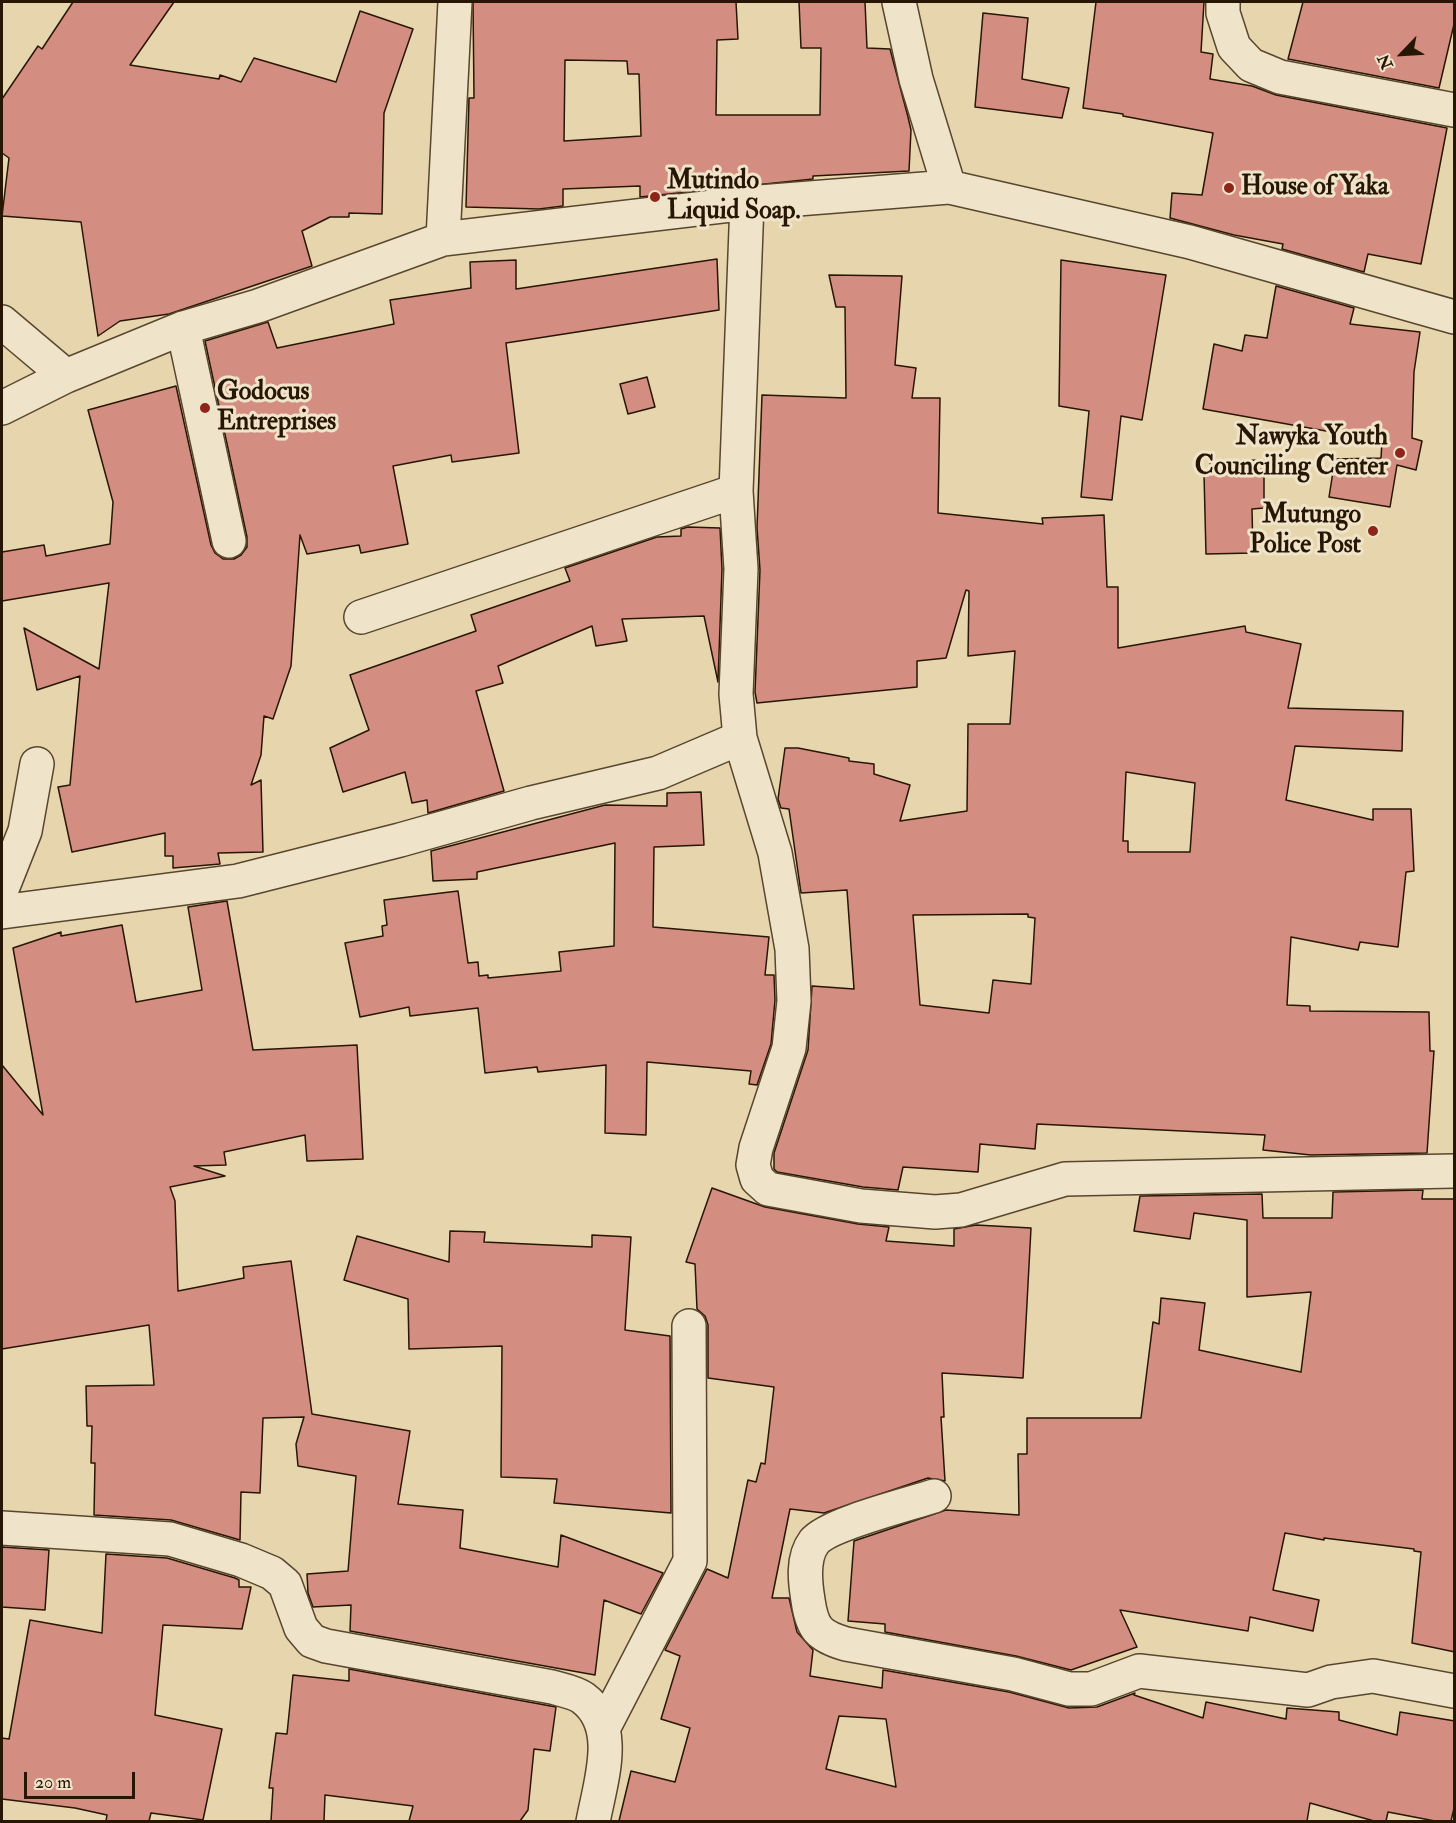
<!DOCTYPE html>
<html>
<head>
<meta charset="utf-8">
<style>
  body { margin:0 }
  #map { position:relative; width:1456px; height:1823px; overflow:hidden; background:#e7d6ad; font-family:"IM FELL Double Pica",serif }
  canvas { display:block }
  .frame { position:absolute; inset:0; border:3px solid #281604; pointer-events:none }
  .north { position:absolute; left:1372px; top:24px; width:60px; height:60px; -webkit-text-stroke:4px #efe4ca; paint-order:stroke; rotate:245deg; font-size:16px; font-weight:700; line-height:24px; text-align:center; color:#281604 }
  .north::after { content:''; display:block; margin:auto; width:21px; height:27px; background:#281604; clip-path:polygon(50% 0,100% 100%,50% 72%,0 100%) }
  .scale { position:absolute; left:24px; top:1772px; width:111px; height:27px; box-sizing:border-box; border:3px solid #281604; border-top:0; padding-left:8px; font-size:18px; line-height:21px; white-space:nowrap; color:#281604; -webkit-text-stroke:4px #efe4ca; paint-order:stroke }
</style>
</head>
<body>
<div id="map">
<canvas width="1456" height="1823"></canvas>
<div class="frame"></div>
<div class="north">N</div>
<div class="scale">20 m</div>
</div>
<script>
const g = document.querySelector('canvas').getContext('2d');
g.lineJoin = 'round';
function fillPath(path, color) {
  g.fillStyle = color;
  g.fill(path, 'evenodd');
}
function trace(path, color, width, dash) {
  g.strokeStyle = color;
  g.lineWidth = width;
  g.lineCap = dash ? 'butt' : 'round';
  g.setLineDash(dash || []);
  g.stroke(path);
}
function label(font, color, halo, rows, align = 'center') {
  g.font = font + ' "IM FELL Double Pica",serif';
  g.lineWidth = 6;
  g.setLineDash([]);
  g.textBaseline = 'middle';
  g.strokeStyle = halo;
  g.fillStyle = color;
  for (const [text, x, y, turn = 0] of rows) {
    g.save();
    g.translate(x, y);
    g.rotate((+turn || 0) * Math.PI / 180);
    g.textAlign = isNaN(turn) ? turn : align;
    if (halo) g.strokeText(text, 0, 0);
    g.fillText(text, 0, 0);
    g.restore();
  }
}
const building = new Path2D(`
  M73,2h101l-44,63 89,14 1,-4 21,7 13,-24 82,24 24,-71 53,18 -29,84 -2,101 -33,-1v4h-19l-28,14 10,35 -143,48 -49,7 -22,15 -17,-114 -79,-6 7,-58 -7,-5v-54l36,-53 4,3z
  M473,2h263l2,37 -21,1 -1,75h104l1,-67h-20l-2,-46h66l2,46 23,1 18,68 3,13 -2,41 -96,5v3l-173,18v-11l-77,3v17l-24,3 -73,-2 3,-109h5zM565,60l62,1 1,13h11l2,62 -77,5z
  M1096,2h108l-3,50 12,2 -3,25 42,7 24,9 171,33 -26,136 -53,-10 -4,18 -82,-23 1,-5 -49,-9 -64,-17 2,-25 30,2 11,-62 -90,-17v-2l-40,-6z
  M1303,2h152v18l-16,68 -151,-29z
  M983,13l45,5 -6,61 47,9 -7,30 -87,-11z
  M717,259l2,51 -213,33 13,110 -67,9 -1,-7 -58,11 15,78 -47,9 -2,-8 -52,9 -7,-19 -9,131 -18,53 -9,-3 -3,39 -10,30 10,-5 2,72 -45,1 2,11 -47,4v-12h-8v-23l-93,19 -14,-65 12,-2 10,-109 -43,14 -13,-62 75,41 10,-86 -107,18v-49l42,-7 2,11 64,-12 3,-42 -25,-92 88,-24 35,159 4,8 8,6h11l7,-4 6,-8v-10l-42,-196 63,-19 9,26 117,-24 -4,-24 81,-12 -1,-26 46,-2v29z
  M1061,260l105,15 -24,145 -21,-4 -9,84 -31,-3 8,-86 -30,-5z
  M829,275l73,1 -7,89 21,3 -4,30h28l-2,115 105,11 -1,-6 62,-3 3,72h11v61l127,-22 1,6 55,12 -13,64 115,3 -1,40 -107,-5 -9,54 87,20v-11h38l3,62 -8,1 -8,75 -38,-5 -2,8 -67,-13 -4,68 23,1v5l119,1 1,39h4l-7,102 -116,2 -48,-5 2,-15 -228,-11 -2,25 -55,-5 -2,28 -75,-5 -5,23 -35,-3 -86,-15 -3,-3v-16l34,-103 4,-64 42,3 -7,-99 -46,3 -12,-84 -8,-1 -3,-9 7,-51h13l51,10v3l25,3v10l36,11 -10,36 67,-10 1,-87h42l5,-73 -47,5 1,-65 -3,-1 -20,68 -29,3v26l-160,16 -2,-11 5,-122 -3,-42 5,-133 84,3 -1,-91h-9zM1126,772l69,11 -5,69h-62v-11h-5zM1028,914v3l7,1 -4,66 -38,-4 -4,33 -69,-8 -7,-90z
  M1276,286l78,22 -4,16 70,8 -6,40 -2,66 10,3 -6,29 -19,-5 -7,42 -61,-10 6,-38 46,-1 1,-17 -179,-32 11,-65 28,7 3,-16 22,3z
  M647,377l8,30 -27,7 -8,-30z
  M1264,460v48l-12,1 1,44 -47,1 -2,-80h7l-1,-13z
  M688,527l32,1 2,41 -4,113 -14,-66 -82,3 5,22 -31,5 -4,-20 -94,40 5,17 -27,8 28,100 -76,22 -1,-13 -15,3 -7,-31 -62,20 -13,-44 39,-18 -19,-55 126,-44 -5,-16 99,-34 -5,-13 92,-31 24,-1v-7z
  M701,792l3,53 -50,2 -1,80 116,10 -4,38h9l1,25 -4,44 -14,41 -8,-1 2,-13 -104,-9 -1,73 -41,-2 1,-68 -68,7 -1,-5 -52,6 -7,-65 -68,8 -1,-9 -49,10 -15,-74 38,-7 -1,-10 5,-1 -3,-25 74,-9 10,72 10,-1 1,14 9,-1v3l73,-7 -2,-19 55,-6 1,-103 -138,29v7l-44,2 -2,-30 174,-46 62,1v-13z
  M227,901l26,149 104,-5 6,114 -56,2 -2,-26 -81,17 2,13 -32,1 31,10 -55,11 5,14 3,90 66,-13 -1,-11 48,-6 21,153 98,17 -12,73 65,6 -3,38 98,19 3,-32 102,38 -22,41 -37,-14 -9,75 -245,-44 1,-26 -38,2 -5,-14 -1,-19 41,-3 8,-95 -58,-10 -2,-22 8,-27 -41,1 -3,75 -19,-1 -1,48 -69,-20 -77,-5 1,-52h-4l1,-37h-5l-1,-40 68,-1 -5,-60 -147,24v-284l41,50 -30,-167 48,-16v4l61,-11 14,77 66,-12 -14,-83z
  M712,1188l53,19 93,17 31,3 -3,14 68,5v-17l22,-4 55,3 -8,150 -81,-5 2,44h-3l4,64 -17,-3 -104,35 -34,-4 -18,89h17l8,34 16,18 -3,26 72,12 1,-18 126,22 60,16 28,-1 38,-14 -1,2 69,23 3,-16 80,17 1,-11 52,4v8l58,15 3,-23 55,9v83l-4,17h-16l-47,-9 -2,9h-12l-64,-18 -3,18h-688l12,-50 44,11 15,-54 -29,-9 19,-63 -15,-6 42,-81 21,9 20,-98 8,2 5,-19 4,1 9,-77 -66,-9v-53l-3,-9 -8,-7 -2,-45 -9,-2zM839,1716l47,3 10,68 -70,-18z
  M1423,1190l-1,9h33v453l-43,-9 9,-91 -7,-1v-2l-90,-11v2l-39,-7 -12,57 46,10 -6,31 -63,-14 -2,14 -128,-21 17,37 -66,23 -55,-14 -131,-24v-8l-37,-3 6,-80 92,-31 73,5 -1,-61h9v-36h114l12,-96 6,2 2,-26 44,5 -6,47 102,22 10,-80 -64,5v-77l-53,-7 -4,26 -56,-8 6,-35 122,-2 1,24h69l1,-26z
  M450,1231l35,1 -1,10 108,5v-12l39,2 -6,93 45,6 1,177 -117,-10 3,-24 -56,-2 1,-131 -93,3 -1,-50 -64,-19 13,-44 92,26z
  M2,1547l47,3 -4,60 -43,-3z
  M106,1554l61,4 68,20 4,2v7h12l-9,42 -79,-4 -8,90 67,14 -19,91 -52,-7 -2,8h-43l1,-6 -32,-7 -73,-9v-61l7,1 21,-119 72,13z
  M349,1669l207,38 -6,44 -16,-2 -6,61 -8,11h-111l4,-15 -88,-11 -1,26h-53l2,-33h-4l7,-55 11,1 6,-59 56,6z`);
fillPath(building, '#d48d81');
trace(building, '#281604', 1.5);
const minor = new Path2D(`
  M899,2l17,77 33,108
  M1223,2v11l11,34 17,18 29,12 174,33
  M747,203l-11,288 5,78 -5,125 4,44 35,115 17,96 2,52 -5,47 -33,100 -3,17 4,14 11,10 93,17 74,6 26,-2 104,-31 389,-8
  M443,239l12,-237
  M2,322l64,54
  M183,328l46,213
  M2,408l64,-32 117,-48 75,-22 185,-67 304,-36 202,-16 241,55 264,75
  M361,617l375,-126
  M2,889l23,-58 12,-67
  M2,912l236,-31 162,-41 131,-37 127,-30 82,-35
  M934,1496c-24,8 -106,28 -120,46 -12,16 -9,40 -6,58 4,29 11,36 38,44l167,30 56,15h22l48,-18 169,19 23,-8 42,-6 81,15
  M2,1528l168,11 71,21 31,13 13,11 16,44 11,13 14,5 226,41c10,3 23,5 31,11 38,28 17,85 10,124
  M604,1727l86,-166 -1,-235`);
trace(minor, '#58462e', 36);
trace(minor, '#efe4ca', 33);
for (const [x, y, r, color] of [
  [1229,188,6,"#8f2418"],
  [655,197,6,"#8f2418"],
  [205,408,6,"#8f2418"],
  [1400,453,6,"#8f2418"],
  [1373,531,6,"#8f2418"]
]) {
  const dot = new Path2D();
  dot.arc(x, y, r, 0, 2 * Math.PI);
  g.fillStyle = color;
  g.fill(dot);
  trace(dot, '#efe4ca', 2);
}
label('bold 26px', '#281604', '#efe4ca', [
  ["Mutindo",667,182],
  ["Liquid Soap.",667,212],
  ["House of Yaka",1241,188],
  ["Godocus",217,393],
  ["Entreprises",217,423],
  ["Nawyka Youth",1388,438,"right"],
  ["Counciling Center",1388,468,"right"],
  ["Mutungo",1361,516,"right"],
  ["Police Post",1361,546,"right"]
], 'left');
</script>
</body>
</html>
